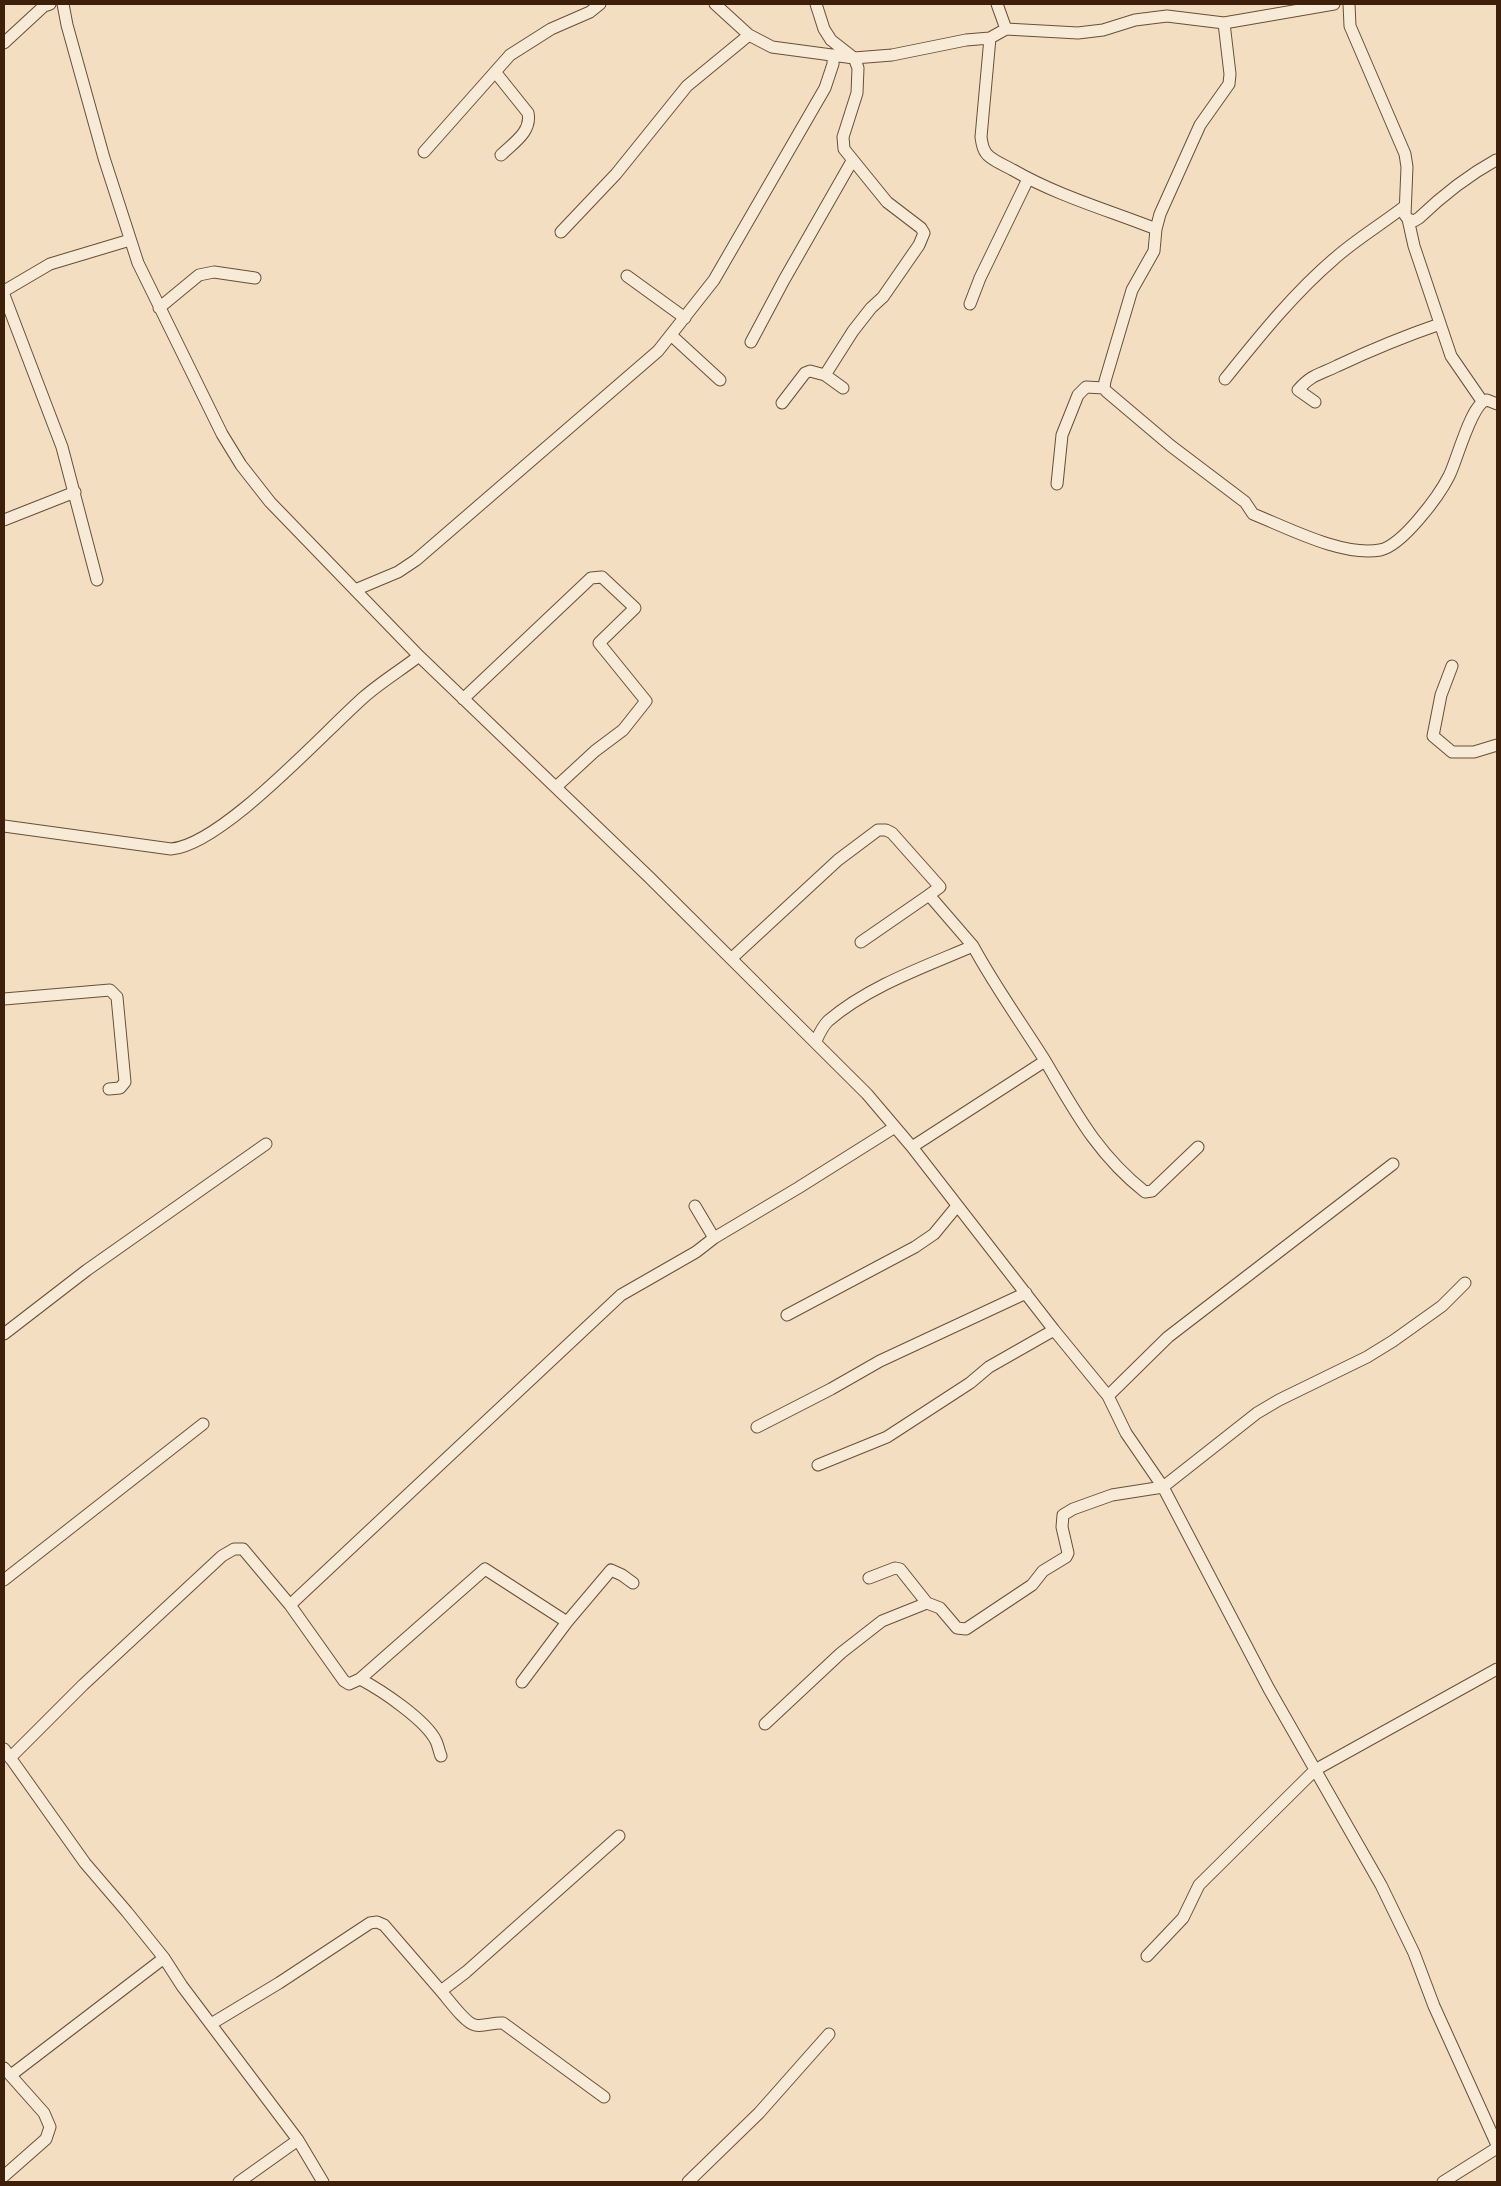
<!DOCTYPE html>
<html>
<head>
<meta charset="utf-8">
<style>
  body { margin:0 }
  #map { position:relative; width:1501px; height:2186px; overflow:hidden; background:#f3dec1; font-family:"IM FELL Great Primer",serif }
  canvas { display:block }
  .frame { position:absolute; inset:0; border:5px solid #3d1f0a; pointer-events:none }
</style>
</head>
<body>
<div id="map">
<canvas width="1501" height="2186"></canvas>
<div class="frame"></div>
</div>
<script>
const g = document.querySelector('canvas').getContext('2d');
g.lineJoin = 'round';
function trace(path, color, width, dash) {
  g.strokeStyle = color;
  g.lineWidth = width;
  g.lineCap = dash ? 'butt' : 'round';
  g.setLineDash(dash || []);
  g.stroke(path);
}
const minor = new Path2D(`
  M63,4l4,21 37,133 34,105 84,171 19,31 29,37 149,154 230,221 218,217 45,53 142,183 54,66 18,37 37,54 106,202 112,196 33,68 20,53 63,139
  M715,4l34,31 23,12 82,11 38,-3 74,-15 24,-2 16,-9 72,4 25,-3 32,-10 32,-4 57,7 110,-19
  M816,4l8,25 7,11 23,18 4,10 -1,25 -14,44 1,12 43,53 34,26 3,5 -5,12 -36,52 -12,11 -18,23 -28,44
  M997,4l9,25
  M1349,4l1,22 55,128 2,13 -2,48 3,4 6,2 5,-3c24,-23 48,-42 77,-58
  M1224,23l6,51 -1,10 -29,41 -40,89 -4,15 -2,22 -22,39 -27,91 -1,7 2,3 65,55 74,56 8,12c35,14 90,43 127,36 22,-4 59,-54 69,-74 8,-15 22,-73 38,-76l10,4
  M990,38l-9,99c1,7 2,15 9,20 6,5 16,9 23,13 45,26 95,40 143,59
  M4,43l40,-37 6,-2
  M496,73l32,40c4,19 -15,30 -27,42
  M424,152l86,-97 41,-26 39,-17 10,-8
  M1408,219l6,27 37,110 31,45
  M561,232l55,-58 71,-88 62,-51
  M627,276l58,42
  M4,291l46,-27 80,-24
  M4,295l58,152 35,133
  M970,304l10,-26 48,-99
  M159,308l40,-33 15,-3 41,6
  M671,335l49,45
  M751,342l33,-62 68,-119
  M1225,379c34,-42 68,-85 109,-120 21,-19 48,-35 71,-53
  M1315,402l-17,-12c14,-16 21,-15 39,-24 34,-16 68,-30 103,-42
  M782,403l23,-30 5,-2 15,4 18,13
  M1057,484l5,-49 16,-40 8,-8 18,1
  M4,520l71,-28
  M355,590l43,-18 18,-12 242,-209 56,-71 111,-192 8,-24v-9
  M1452,666l-11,29 -8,41 19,16h22l23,-7
  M463,699l128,-121 11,-1 33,31 -36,35 47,58 -23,29 -28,21 -39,36
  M4,826l167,23c51,-4 151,-115 193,-152 17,-15 37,-27 55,-41
  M861,942l68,-47 44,51
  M732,958l106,-98 40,-30h8l6,3 48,54 -11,8
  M4,999l106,-9 7,7 8,85 -5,6 -11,1
  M816,1041c3,-7 7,-15 12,-20 41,-35 96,-54 145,-75 21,39 47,75 71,113 31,52 52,94 101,133l7,-1 46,-44
  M912,1147l133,-86
  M695,1206l19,32
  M787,1315l128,-68 19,-13 23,-28
  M4,1334l83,-64 179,-126
  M1108,1396l60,-59 225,-173
  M757,1427l74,-38 49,-28 146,-68
  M818,1465l69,-28 83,-54 19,-16 65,-37
  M869,1578l26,-10 5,1 27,34
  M4,1580l199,-156
  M290,1605l331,-310 75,-43 18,-14 84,-50 97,-61
  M360,1679c21,11 66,41 76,62 2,4 3,10 5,15
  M522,1682l45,-60 44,-52 11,5 11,8
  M765,1724l76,-71 41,-32 45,-18 13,5 17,20 9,1 66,-44 11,-14 23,-14 2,-4 -6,-26 1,-12 10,-6 39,-14 51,-8 94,-74 22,-13 88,-43 26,-16 49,-35 23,-23
  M4,1749l81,114 42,49 37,46 18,28 116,154 25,42
  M10,1758l73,-73 139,-129 12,-7h9l47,56 54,76 5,3 11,-5 125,-110 82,53
  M1147,1956l36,-38 16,-33 116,-115 182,-101
  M441,1991c7,8 25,33 34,34 9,2 19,-3 28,-2l101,74
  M211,2024l68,-41 91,-60 7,-1 7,3 57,66 25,-19 153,-136
  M4,2068l40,45 6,14 -4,12 -42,37
  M11,2075l153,-117
  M239,2182l59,-42
  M688,2182l71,-69 70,-79
  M1443,2182l54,-34`);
trace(minor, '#6a4f38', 13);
trace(minor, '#f7ead7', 11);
</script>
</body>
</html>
